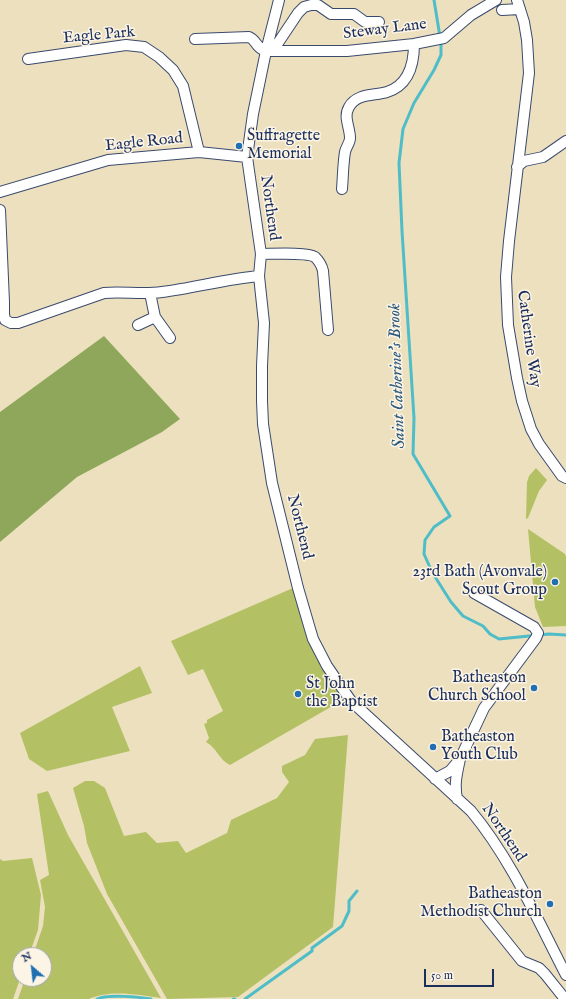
<!DOCTYPE html>
<html>
<head>
<meta charset="utf-8">
<style>
  body { margin:0 }
  #map { position:relative; width:566px; height:999px; overflow:hidden; background:#ede0bf; font-family:"IM FELL English",serif }
  canvas { display:block }
  .north { position:absolute; left:12px; top:947px; width:40px; height:40px; box-sizing:border-box; background:#fcf5e5; border:1px solid #a2a6af; border-radius:50%; rotate:332deg; font-size:11px; font-weight:700; line-height:16px; text-align:center; color:#1b2f5e }
  .north::after { content:''; display:block; margin:auto; width:14px; height:18px; background:#1f6fb2; clip-path:polygon(50% 0,100% 100%,50% 72%,0 100%) }
  .scale { position:absolute; left:424px; top:969px; width:70px; height:18px; box-sizing:border-box; border:2px solid #1b2f5e; border-top:0; padding-left:5px; font-size:12px; line-height:14px; white-space:nowrap; color:#1b2f5e; -webkit-text-stroke:3px #fcf5e5; paint-order:stroke }
</style>
</head>
<body>
<div id="map">
<canvas width="566" height="999"></canvas>
<div class="north">N</div>
<div class="scale">50 m</div>
</div>
<script>
const g = document.querySelector('canvas').getContext('2d');
g.lineJoin = 'round';
function fillPath(path, color) {
  g.fillStyle = color;
  g.fill(path, 'evenodd');
}
function trace(path, color, width, dash) {
  g.strokeStyle = color;
  g.lineWidth = width;
  g.lineCap = dash ? 'butt' : 'round';
  g.setLineDash(dash || []);
  g.stroke(path);
}
function label(font, color, halo, rows, align = 'center') {
  g.font = font + ' "IM FELL English",serif';
  g.lineWidth = 3;
  g.setLineDash([]);
  g.textBaseline = 'middle';
  g.strokeStyle = halo;
  g.fillStyle = color;
  for (const [text, x, y, turn = 0] of rows) {
    g.save();
    g.translate(x, y);
    g.rotate((+turn || 0) * Math.PI / 180);
    g.textAlign = isNaN(turn) ? turn : align;
    if (halo) g.strokeText(text, 0, 0);
    g.fillText(text, 0, 0);
    g.restore();
  }
}
fillPath(new Path2D(`
  M536,468l11,12 -8,11 -11,27 -2,1 1,-37 2,-6z
  M528,529l37,25 1,2v70l-23,1 -8,-20z
  M293,588l14,50 14,27 19,30 -2,5 -3,2 1,2 -106,61c-11,-5 -13,-17 -24,-23l3,-4 -5,-14 3,-1v-3l16,-9 -20,-42 -15,6 -17,-34z
  M140,666l12,27 -40,14 18,44 -83,20 -18,-12 -9,-26z
  M348,735l-15,192 -95,70 -71,2 -60,-105 -20,-51 -3,-17 -11,-38 12,-7h9l11,7 19,48 22,-4 11,11 21,-2 8,12 41,-20 4,-13 46,-22 12,-16 -7,-10v-6l23,-11 10,-16z
  M48,791l20,44 93,163c-23,-3 -50,-9 -72,1h-71l7,-20h19v-24h-11l10,-29 2,-19 -5,-27 9,-5 -12,-81z
  M32,858l9,37 -3,35 -9,25h-9v24l-7,20h-13v-140l3,2z`), '#b3c164');
fillPath(new Path2D(`
  M104,336l76,83 -18,13 -85,45 -77,65v-130z`), '#8ea75a');
trace(new Path2D(`
  M434,0l7,43v12l-7,15 -20,33 -11,26 -4,34 3,68 12,187 -1,36 37,62 -16,11 -9,13 -1,14 8,18 19,30 12,14 20,10 7,8 9,5 50,-5 17,1
  M97,999c10,-5 43,-2 54,0
  M233,999h2
  M245,999l67,-48v-3l30,-22 7,-15v-10l8,-10`), '#4fbdc7', 3);
const minor = new Path2D(`
  M279,0l-13,51 -13,63 -6,43 14,97 -2,22 5,47 -2,43v35l1,23 9,59 26,105 12,41 3,10 14,27 24,35 120,110c40,48 66,108 95,164
  M517,0l7,22 3,18 2,33 -20,168 -3,36 2,48 9,53 5,23 9,28 8,15 23,32 4,2
  M502,10l18,-1
  M195,39l54,-2c9,4 5,10 17,14h81l67,-7 30,-6 27,-23 25,-15
  M266,51l12,-8 20,-30 6,-6 7,-2h7l13,9h23l11,8h14
  M28,59l98,-14 18,2 15,10 14,13 10,16 16,66
  M517,167l7,-6 19,-4 23,-16
  M342,189c1,-12 1,-25 3,-37 1,-5 5,-9 5,-14 0,-11 -7,-21 -1,-31 8,-14 25,-11 38,-15 22,-7 27,-29 27,-48
  M0,192l108,-32 91,-8 48,5
  M0,210l4,92v12l1,6 6,3h7l86,-30c19,-2 38,2 58,-1 32,-4 64,-13 97,-16
  M261,254c11,0 46,-2 54,3 4,4 7,9 8,14l5,59
  M150,293l5,24 15,21
  M138,325l17,-8
  M460,759l24,-51 52,-70 2,-5 -4,-6 -60,-34
  M435,779l15,-8 10,-12c-3,14 -6,25 -3,40
  M481,910l41,51 17,7 6,6 20,25`);
trace(minor, '#3a4a6d', 12);
trace(minor, '#fff', 10);
for (const [x, y, r, color] of [
  [239,146,4,"#1f6fb2"],
  [555,582,4,"#1f6fb2"],
  [534,688,4,"#1f6fb2"],
  [298,694,4,"#1f6fb2"],
  [433,747,4,"#1f6fb2"],
  [550,904,4,"#1f6fb2"]
]) {
  const dot = new Path2D();
  dot.arc(x, y, r, 0, 2 * Math.PI);
  g.fillStyle = color;
  g.fill(dot);
  trace(dot, '#fcf5e5', 1.5);
}
label('16px', '#1b2f5e', '#fcf5e5', [
  ["Steway Lane",385,30,-7],
  ["Eagle Park",99,36,-5],
  ["Eagle Road",144,143,-6],
  ["Northend",269,208,82],
  ["Catherine Way",528,339,82],
  ["Northend",299,527,76],
  ["Northend",503,833,56]
]);
label('16px', '#1b2f5e', '#fcf5e5', [
  ["Suffragette",247,137],
  ["Memorial",247,155],
  ["23rd Bath (Avonvale)",547,573,"right"],
  ["Scout Group",547,591,"right"],
  ["Batheaston",526,679,"right"],
  ["Church School",526,697,"right"],
  ["St John",306,685],
  ["the Baptist",306,703],
  ["Batheaston",441,738],
  ["Youth Club",441,756],
  ["Batheaston",542,895,"right"],
  ["Methodist Church",542,913,"right"]
], 'left');
label('italic 17px', '#2b5a7e', '#fcf5e5', [
  ["Saint Catherine's Brook",398,376,-92]
]);
</script>
</body>
</html>
